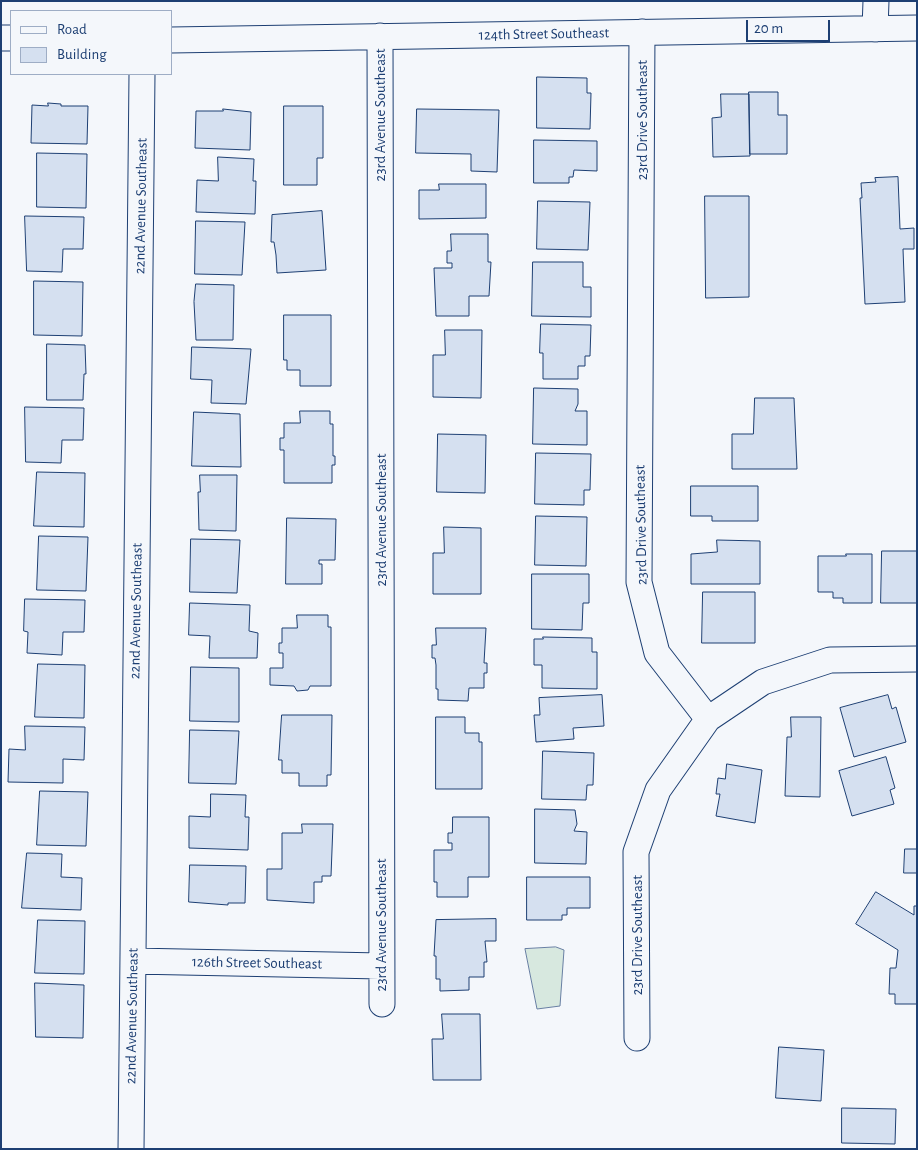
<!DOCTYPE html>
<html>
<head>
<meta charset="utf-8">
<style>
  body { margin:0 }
  #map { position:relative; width:918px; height:1150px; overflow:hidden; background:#f4f7fb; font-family:"Alegreya Sans",sans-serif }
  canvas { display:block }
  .frame { position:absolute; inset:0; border:2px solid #1d3f73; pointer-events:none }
  .legend { position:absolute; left:10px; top:10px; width:162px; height:65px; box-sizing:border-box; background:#f4f7fb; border:1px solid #9eadc5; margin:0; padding:6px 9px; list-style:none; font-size:15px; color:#1d3f73 }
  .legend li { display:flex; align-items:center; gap:10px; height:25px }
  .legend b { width:25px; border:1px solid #9eadc5 }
  .scale { position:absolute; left:746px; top:20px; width:84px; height:22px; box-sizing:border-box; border:2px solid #1d3f73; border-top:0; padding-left:6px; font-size:15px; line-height:18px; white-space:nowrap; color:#1d3f73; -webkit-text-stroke:4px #f4f7fb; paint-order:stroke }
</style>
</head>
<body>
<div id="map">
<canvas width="918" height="1150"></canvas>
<div class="frame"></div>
<ul class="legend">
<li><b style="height:6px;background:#f4f7fb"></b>Road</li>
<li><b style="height:14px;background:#d5e0f0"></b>Building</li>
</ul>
<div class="scale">20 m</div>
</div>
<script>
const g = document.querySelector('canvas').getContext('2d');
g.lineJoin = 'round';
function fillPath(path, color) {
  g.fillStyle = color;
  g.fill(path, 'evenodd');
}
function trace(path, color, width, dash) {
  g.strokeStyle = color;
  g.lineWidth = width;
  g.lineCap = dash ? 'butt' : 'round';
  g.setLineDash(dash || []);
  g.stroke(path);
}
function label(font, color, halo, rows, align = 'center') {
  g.font = font + ' "Alegreya Sans",sans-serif';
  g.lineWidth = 4;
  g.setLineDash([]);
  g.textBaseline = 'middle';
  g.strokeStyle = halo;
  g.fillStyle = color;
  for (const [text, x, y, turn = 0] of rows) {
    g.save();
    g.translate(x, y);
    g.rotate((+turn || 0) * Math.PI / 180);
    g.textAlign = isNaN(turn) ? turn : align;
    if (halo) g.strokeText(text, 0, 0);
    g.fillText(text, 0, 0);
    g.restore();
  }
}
const green = new Path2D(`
  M556,947l8,3 -4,56 -23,3 -12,-60z`);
fillPath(green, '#d7e8df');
trace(green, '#687fa3', 1);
const building = new Path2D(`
  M537,77l50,1v15h4l-1,36 -53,-1z
  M749,92h29v23h9v39h-37z
  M721,94h28l1,62 -37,1 -1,-39 9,-1z
  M48,103l13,1v2h27l-1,38 -56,-1 1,-38 16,1z
  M284,106h39v52h-6v27h-33z
  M223,109l28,3 -1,38 -55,-2 1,-37h27z
  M417,109l82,1 -2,62 -26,-1v-17l-55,-1z
  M534,140l63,1v30l-23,-1 -1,7h-4v6h-35z
  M37,153l50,1 -1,54 -49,-1z
  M218,157l36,2 -1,22h3l-1,33 -59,-2 1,-32 21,1z
  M898,177l2,52 14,-1v21h-11l2,53 -40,2 -5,-106h2l-1,-15 15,-1 -1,-4z
  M439,184h47v34l-67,1v-29h20z
  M705,196h44v101l-43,1z
  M538,201l52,1 -2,48 -51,-1z
  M322,211l4,59 -49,3 -1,-18 -2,-13h-3l1,-27z
  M25,216l59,1 -1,32h-20l-1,23 -35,-1z
  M196,221l49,1 -3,53 -47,-1z
  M451,234h37v28h3l-2,34h-20v20h-33l-2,-48h18v-5h-5v-12h4z
  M533,262h50v25h8v30l-59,-1z
  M34,281l49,1 -1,54 -48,-1z
  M196,284l38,1 -1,55h-37l-2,-38z
  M284,315h47v71h-31v-16h-13v-10h-3z
  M541,324l50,1 -1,31h-5v10h-7v13h-35v-26h-3z
  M445,330h37l-1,68 -48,-1v-42h12z
  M47,344l38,1 1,29h-2l-1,26h-36z
  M192,347l59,2 -5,55 -35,-1 1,-23 -21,-1z
  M534,388l44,1v15l-3,7h12v34l-54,-1z
  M755,398h39l3,71h-65v-35h21z
  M25,407l59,1 -1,32h-21l-1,23 -35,-1z
  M300,411h30v13h3v32h2v9h-3v18h-48v-33h-4v-12h4v-15h16z
  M194,412l46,2 1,53 -49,-1z
  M438,434l48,1 -1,58 -48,-1z
  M536,453l55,1 -1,36h-6v15l-49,-1z
  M37,472l48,1 -1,54 -50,-1z
  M200,475h37l-1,56 -37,-1 -1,-38h2z
  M691,486h67v35h-46v-5h-21z
  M536,516l51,1 -1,49 -51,-1z
  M287,518l49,1 -1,41h-16v4h3v20h-36z
  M444,527l37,1v66h-48v-41h11z
  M39,536l49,1 -2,54 -49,-1z
  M191,539l49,1 -3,53 -47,-1z
  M717,540l43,1v43h-69v-30l26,-2z
  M882,551h35v52h-36z
  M846,554h26v49h-29v-5h-10v-6h-15v-36h28z
  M532,574h57v29h-6l-1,27 -50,-1z
  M703,592h52v51h-53z
  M25,599l60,1 -1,32h-21l-1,23 -35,-2 1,-21 -4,-1z
  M190,603l60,2 -1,26 9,2 -1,25h-48l1,-22 -21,-1z
  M297,615h31v12h3v59h-21l-2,4 -11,1 -3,-5 -24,-1v-17h13v-15h-4v-10h3v-15h15z
  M436,628h50l-2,35h3v10h-3v15h-15l-1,13 -30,-1v-11h-2v-24l-1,-7h-3v-13h4z
  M543,637l49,1v14h5v37l-55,-1v-23h-8v-26h9z
  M38,664l47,1 -1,53 -49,-1z
  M191,667l48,1v54l-49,-1z
  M602,695l2,31 -31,2 1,11 -38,3 -2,-27h6l-1,-17z
  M888,695l4,14 4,-2 10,35 -52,15 -14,-49z
  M282,715h50l-1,60h-4v11h-28v-13h-17v-13h-3z
  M436,717h29v16h14v9h3v47h-46z
  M791,717h30l-1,80 -35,-1 2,-59h4z
  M25,726l60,1 -1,33 -21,-1v24l-55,-1 1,-33 16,1z
  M190,730l49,1 -3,53 -47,-1z
  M543,751l51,2 -1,32h-6l-1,15 -44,-1z
  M886,757l9,31 -5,2 4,14 -42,12 -13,-45z
  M727,764l35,6 -7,53 -39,-7 4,-22h-4l2,-16 7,1z
  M40,791l48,1 -2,54 -49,-1z
  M211,794l35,1 -1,22h4l-1,33 -59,-2v-32l21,1z
  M535,809l40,1 2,14 -3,7 13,1 -1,32 -51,-1z
  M453,817h36v60h-21v20h-31v-15h-3v-32h18v-7h-4v-10h4z
  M302,824h31l-2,52h-9v6h-8v21l-47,-3v-31h15v-36h20z
  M905,849h12v24h-13z
  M27,853l35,1 -1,23 21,1 -1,32 -59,-2z
  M190,865l56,1 -1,37h-17v2l-39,-3z
  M527,877h63v31h-23v7h-5v5h-35z
  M876,892l38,23v-9h3v98h-22v-10h-6l1,-26h6l2,-18 -42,-26z
  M496,919v22h-11l2,21h-3v15h-15v13l-29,1v-12h-4v-23h-2l2,-36z
  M38,920l47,1 -1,53 -49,-1z
  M35,983l49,2 -1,53 -47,-1z
  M442,1014h38l1,66h-48l-1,-41h11z
  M779,1047l45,3 -3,51 -45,-3z
  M842,1108l54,1 -1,35 -53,-1z`);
fillPath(building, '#d5e0f0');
trace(building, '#1d3f73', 1);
const street = new Path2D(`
  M875,29l1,-28
  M380,36l2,968
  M1,38h10
  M171,40l746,-12
  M708,719l55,-37 67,-22 87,-1
  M133,961l248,5
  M637,1038l-1,-186 22,-62 50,-71 -51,-66 -18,-71 3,-550
  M131,1149l11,-1075`);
trace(street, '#1d3f73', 27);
trace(street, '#f4f7fb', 25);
label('15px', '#1d3f73', '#f4f7fb', [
  ["124th Street Southeast",544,34,-1],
  ["23rd Avenue Southeast",380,115,-90],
  ["23rd Drive Southeast",642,120,-90],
  ["22nd Avenue Southeast",141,206,-89],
  ["23rd Avenue Southeast",381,520,-90],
  ["23rd Drive Southeast",641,525,-91],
  ["22nd Avenue Southeast",136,611,-89],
  ["23rd Avenue Southeast",381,925,-90],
  ["23rd Drive Southeast",637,935,-90],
  ["126th Street Southeast",257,963,1],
  ["22nd Avenue Southeast",132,1016,-89]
]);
</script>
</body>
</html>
